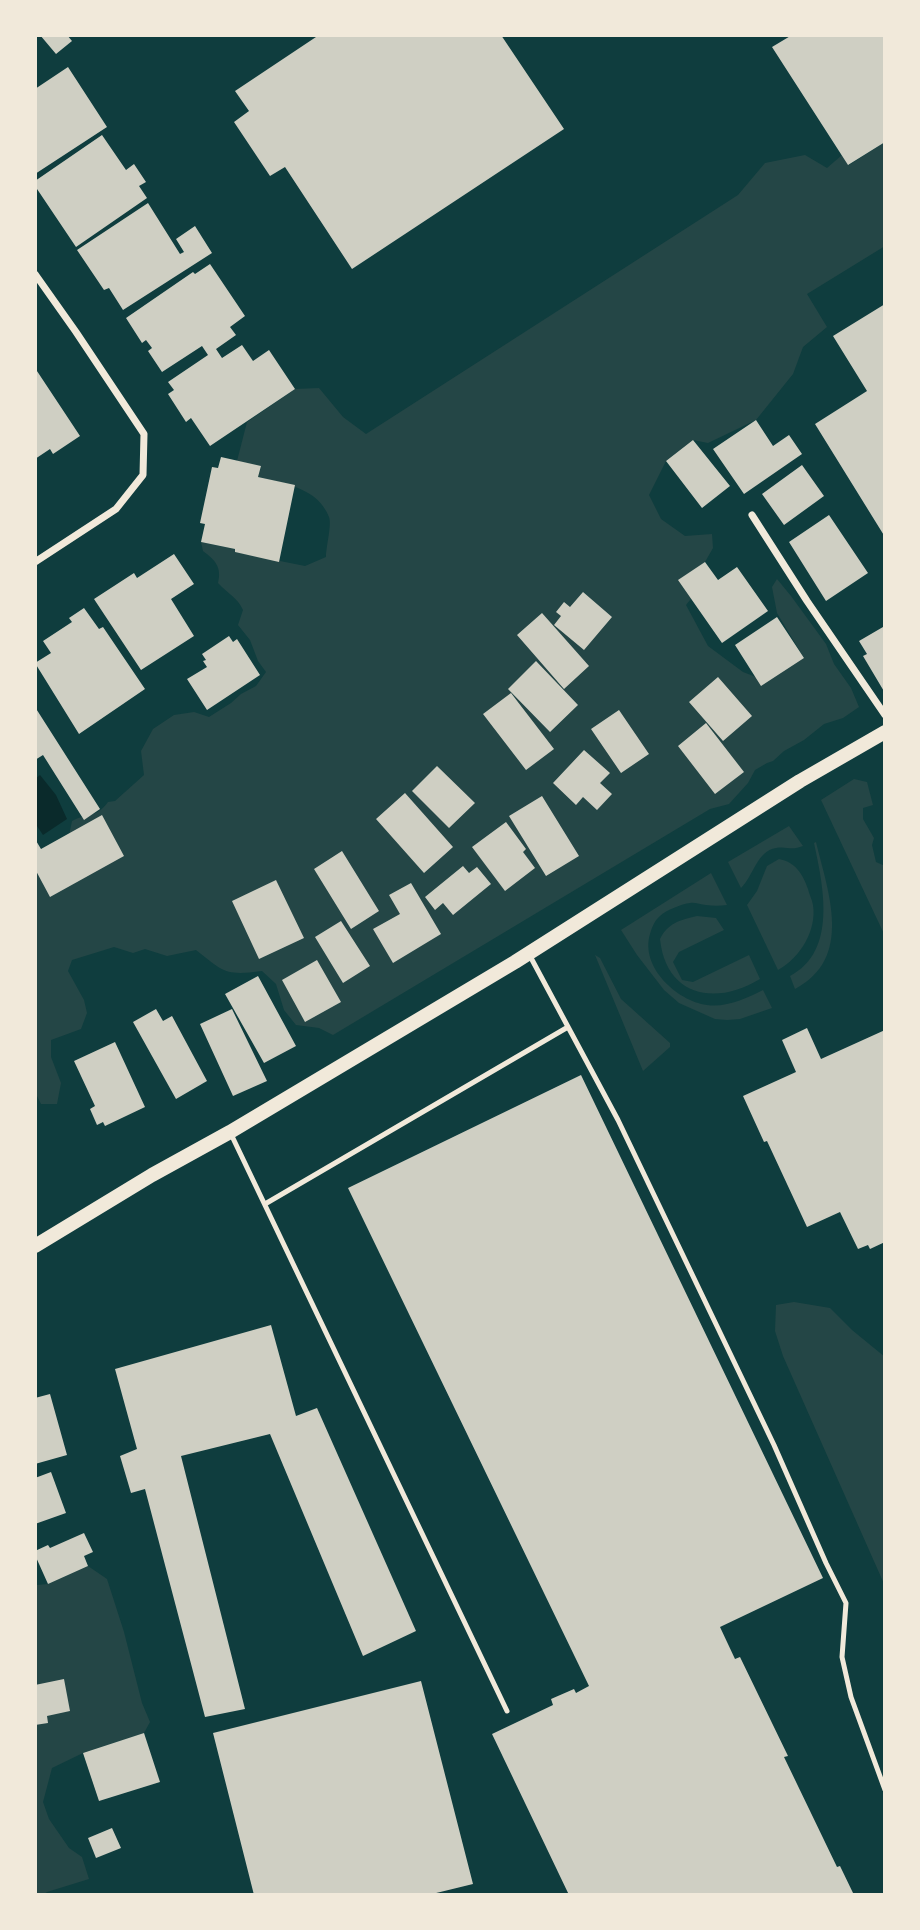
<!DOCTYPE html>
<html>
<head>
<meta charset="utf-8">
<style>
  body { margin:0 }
  #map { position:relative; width:920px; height:1930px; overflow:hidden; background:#0f3d3e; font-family:"Public Sans",sans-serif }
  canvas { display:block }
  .frame { position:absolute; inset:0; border:37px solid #f1e9da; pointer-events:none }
</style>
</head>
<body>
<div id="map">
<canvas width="920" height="1930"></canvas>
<div class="frame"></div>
</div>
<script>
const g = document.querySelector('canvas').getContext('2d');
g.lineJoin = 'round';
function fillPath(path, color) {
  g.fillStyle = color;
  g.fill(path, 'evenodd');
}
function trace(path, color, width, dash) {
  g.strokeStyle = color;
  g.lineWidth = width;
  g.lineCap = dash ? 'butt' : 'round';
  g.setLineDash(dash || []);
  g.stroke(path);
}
fillPath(new Path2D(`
  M885,142v104l-78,48 20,33 -24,20 -10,27 -37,46 -48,23 -15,-3 -27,21 -17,34 12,24 24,17 27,-2 1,14 -8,14 -11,33 -8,10 22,41 35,26 13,5 48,-19 -27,-45 -5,-26 5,-8 14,17 35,48 8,20 17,24 8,19 -16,11 -19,6 -20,16 -20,11 -11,10 -6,2 -12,7 -7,13 -19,21 -19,5 -377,226 -14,-7 -23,-3 -12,-15 -8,-26 -14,-13c-37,5 -38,1 -66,-21l-29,6 -22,-7 -12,4 -19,-6 -42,13 -4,11 16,29 3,13 -6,16 -30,11v17l10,26 -4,21h-16l-6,-12v-231l32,-16 5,-24c14,-8 25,-3 36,-19l7,-1 29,-26 -3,-24 12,-22 21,-14 20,-3 15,5 22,-14 10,-9 15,-8 10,-14 -8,-11 -8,-21 -12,-15 5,-15c-6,-13 -15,-16 -25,-27 4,-16 -3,-23 -15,-32l-2,-9 34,7v3l70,14 21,-9c0,-11 6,-32 3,-40 -11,-29 -45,-34 -71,-40l3,-10 -24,-6 10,-39 48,-33 24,-1 24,29 23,17 372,-239 27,-32 40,-8 22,13 15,-13 7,10z
  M854,779l13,3 6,23 -10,3v11l11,19 -2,7 4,17 9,4v70l-64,-136z
  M789,826l14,20c-12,5 -16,0 -27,2 -19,3 -22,27 -35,40l-13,-26z
  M816,842c12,50 38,116 -21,147l-5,-13c48,-25 33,-91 24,-133z
  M779,859c16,3 24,15 29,30 1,5 4,10 5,16 4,25 -13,53 -35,65l-31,-65 10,-14 10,-25z
  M711,873l16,32c-7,1 -14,1 -21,0 -5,0 -11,-3 -16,-2 -8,1 -24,7 -30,13 -5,4 -8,11 -10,18 -10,33 27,67 57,71 19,3 40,-7 56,-15l9,18 -32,11 -13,1 -12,-1 -36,-16 -15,-13 -27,-35 -16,-25z
  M697,916l19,2 8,12 -45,22 -6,10 9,18 11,2 56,-27 11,24c-44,27 -94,18 -100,-40 8,-16 20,-19 37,-23z
  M595,955l5,3 21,41 49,44v4l-27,24z
  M794,1302l36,6 22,22 33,27v229l-102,-230 -8,-25 1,-26z
  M88,1566l19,13 17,53 18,71 8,19 -6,11 -61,20 -31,15 -9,34 6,17 20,29 13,9 7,22 -42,13 -4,3h-8v-312l2,2 11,-1z`), '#244646');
fillPath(new Path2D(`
  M40,775l16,20 11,24 -24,16 -8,-12v-44z`), '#0a2a2b');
fillPath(new Path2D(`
  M40,35h27l5,6 -16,13z
  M319,35h182l63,94 -212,140 -67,-102 -15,9 -36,-54 15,-11 -14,-20z
  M792,35h93v107l-37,23 -76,-118z
  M68,67l39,60 -72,47v-85z
  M102,135l24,35 8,-6 12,18 -7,4 8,12 -71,49 -41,-61v-5z
  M148,203l32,51 4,-2 -8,-13 19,-13 17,27 -89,57 -14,-22 -5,2 -27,-40z
  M210,264l35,52 -15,11 6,8 -20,14 6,9 20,-13 11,16 16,-11 26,39 -85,57 -19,-28 -5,4 -18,-28 6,-4 -6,-8 40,-27 -6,-9 -40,26 -14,-21 4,-3 -6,-8 -4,3 -16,-25 67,-46 2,2z
  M885,304v233l-70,-113 52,-33 -34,-55z
  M35,368l45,68 -27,18 -3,-5 -15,10z
  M756,420l17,26 16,-11 13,19 -58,40 -31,-45z
  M693,440l37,46 -28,22 -36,-47z
  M221,457l40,9 -3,11 37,8 -16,77 -44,-10v-3l-34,-7 4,-18 -5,-1 12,-56 6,1z
  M802,465l22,31 -40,29 -22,-31z
  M829,515l39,58 -42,28 -37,-59z
  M174,554l20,30 -23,15 23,37 -53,34 -47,-71 40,-26 3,5z
  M705,562l13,18 19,-13 31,44 -46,32 -44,-63z
  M583,592l29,25 -28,33 -30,-25 7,-9 -5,-4 8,-10 6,5z
  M84,608l15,21 4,-2 42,62 -66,45 -44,-71 16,-10 -8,-12 29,-19 -3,-4z
  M542,613l47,53 -25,23 -47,-54z
  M777,617l27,41 -43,28 -26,-41z
  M883,627l2,3v63l-22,-37 4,-2 -8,-13z
  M229,636l4,6 4,-3 23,36 -53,35 -20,-31 20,-12 -4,-6 3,-1 -4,-6z
  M536,661l42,44 -28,27 -42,-43z
  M718,677l34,39 -29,25 -34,-39z
  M511,693l43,56 -28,21 -43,-56z
  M35,707l65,102 -16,11 -41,-65 -8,5z
  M619,710l30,44 -28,19 -30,-44z
  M706,723l38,49 -29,22 -37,-48z
  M584,750l26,23 -10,10 12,11 -15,16 -14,-13 -7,8 -23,-22z
  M437,766l38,37 -26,25 -37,-37z
  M405,793l48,54 -29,26 -48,-54z
  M542,796l37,60 -33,20 -37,-60z
  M102,815l22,41 -74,41 -15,-28v-30l6,10z
  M506,822l20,27 -3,3 12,16 -30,23 -33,-44z
  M342,851l37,60 -28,18 -37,-60z
  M463,866l6,7 8,-6 14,17 -38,31 -10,-12 -8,7 -10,-13z
  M276,880l28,58 -45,21 -27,-58z
  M411,883l30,51 -48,29 -20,-34 27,-15 -11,-19z
  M341,921l29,45 -27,17 -28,-46z
  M317,960l24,42 -36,20 -23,-42z
  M258,976l38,70 -32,17 -39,-69z
  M156,1009l7,12 9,-5 35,65 -31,18 -43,-77z
  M232,1009l35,72 -34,15 -33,-72z
  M807,1028l14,31 64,-29v212l-15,7 -2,-4 -10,4 -18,-37 -33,15 -40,-86 -3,1 -21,-46 53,-24 -14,-32z
  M115,1042l30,65 -40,19 -2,-4 -6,3 -7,-16 5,-3 -21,-45z
  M581,1075l242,503 -103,49 15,32 5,-2 48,99 -4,1 53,110 3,-1 14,29h-285l-77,-161 61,-29 -2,-6 23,-10 2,4 13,-7 -241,-498z
  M271,1325l25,91 21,-8 99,223 -53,25 -93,-222 -89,22 64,253 -40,8 -60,-228 -14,4 -11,-37 17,-7 -22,-80z
  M50,1394l17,61 -32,9v-66z
  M51,1472l15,41 -31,11v-46z
  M84,1533l9,19 -9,4 4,10 -40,18 -13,-29v-4l13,-6 2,3z
  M64,1679l6,32 -23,5 1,7 -13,2v-40z
  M421,1681l52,203 -45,11h-174l-41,-162z
  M144,1733l16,49 -61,19 -16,-48z
  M112,1828l9,20 -25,10 -8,-20z`), '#cfcfc3');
trace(new Path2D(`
  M530,956l88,164 156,325 52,118 20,40 -4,54 9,40 34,93
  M230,1132l277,579
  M265,1204l303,-177`), '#f1e9da', 5);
trace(new Path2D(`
  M35,274l41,58 68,102 -1,41 -27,34 -81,53
  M752,515l55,86 78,114`), '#f1e9da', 7);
trace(new Path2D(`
  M35,1246l117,-71 78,-43 285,-170 285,-181 85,-49`), '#f1e9da', 14);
</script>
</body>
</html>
